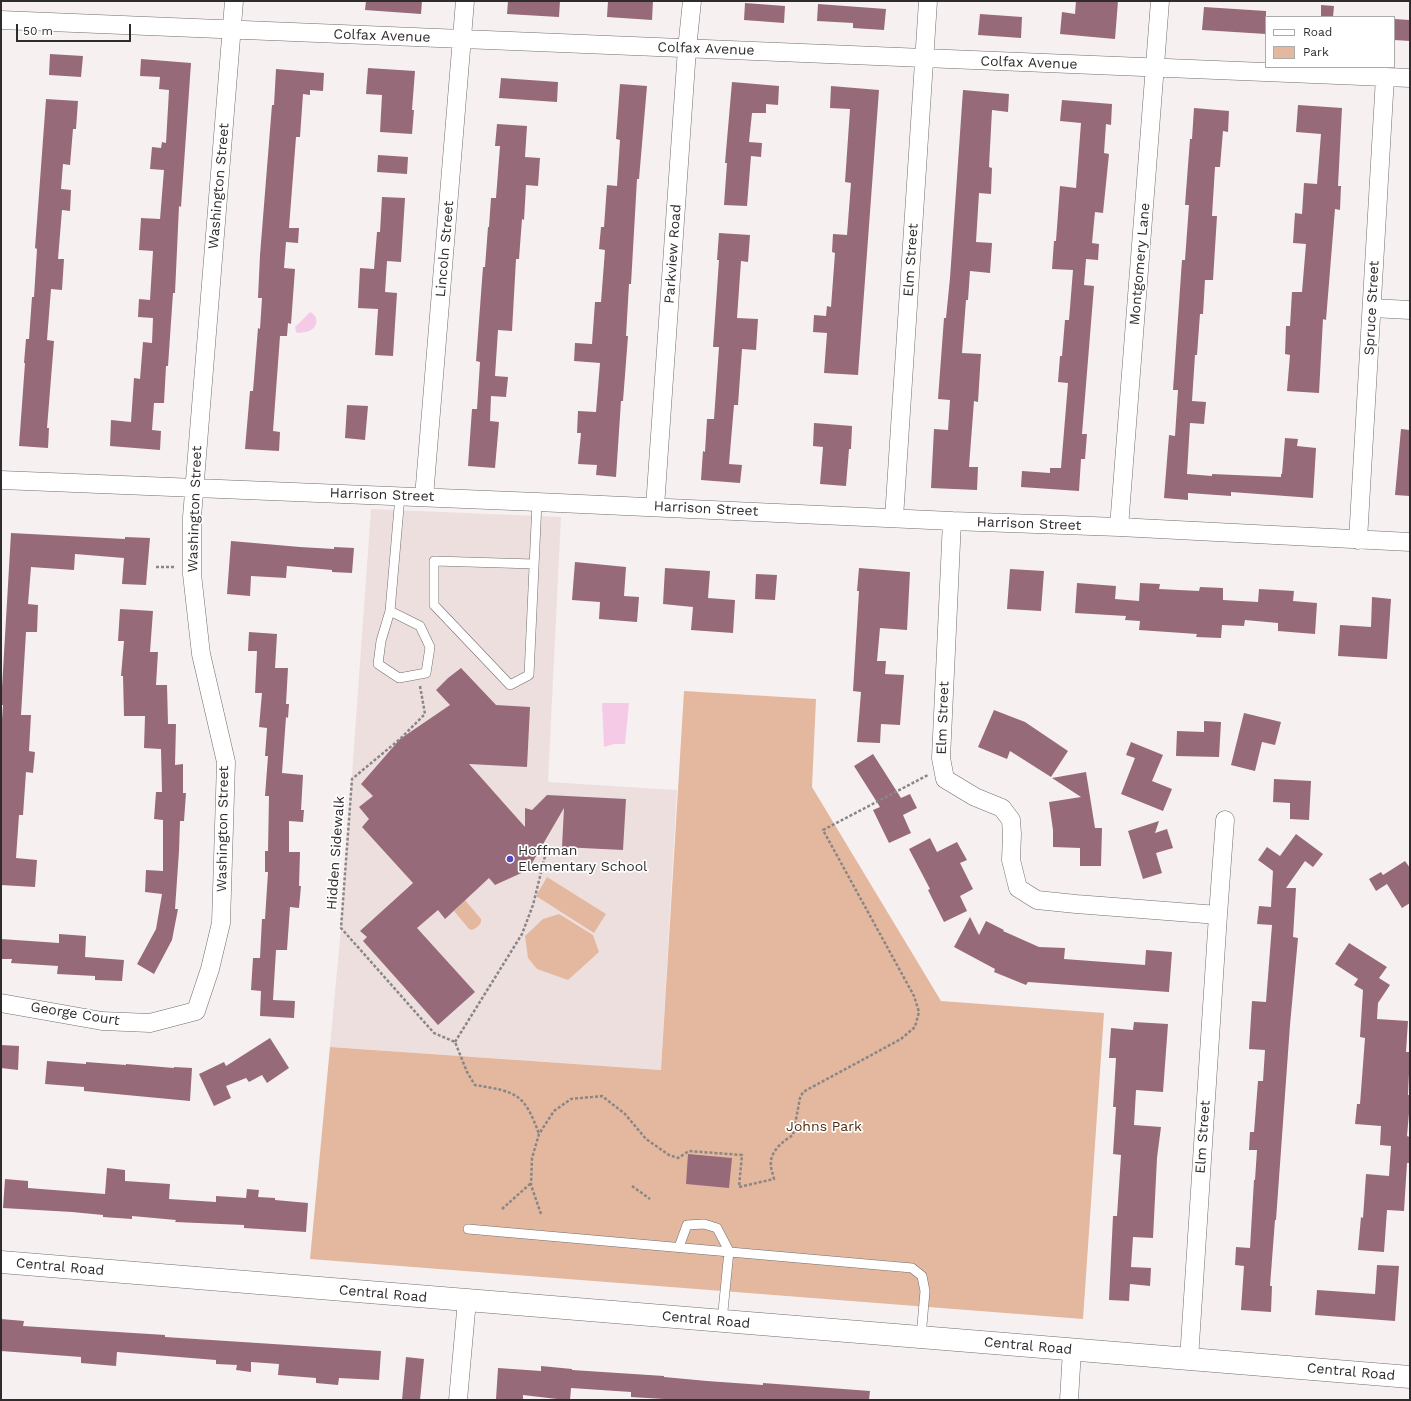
<!DOCTYPE html>
<html>
<head>
<meta charset="utf-8">
<style>
  body { margin:0 }
  #map { position:relative; width:1411px; height:1401px; overflow:hidden; background:#f7f0f0; font-family:"Work Sans",sans-serif }
  canvas { display:block }
  .frame { position:absolute; inset:0; border:2px solid #2f2c2d; pointer-events:none }
  .legend { position:absolute; left:1265px; top:16px; width:130px; height:52px; box-sizing:border-box; background:#fff; border:1px solid #acabab; margin:0; padding:5px 7px; list-style:none; font-size:12px; color:#2f2c2d }
  .legend li { display:flex; align-items:center; gap:8px; height:20px }
  .legend b { width:20px; border:1px solid #acabab }
  .scale { position:absolute; left:16px; top:24px; width:115px; height:18px; box-sizing:border-box; border:2px solid #2f2c2d; border-top:0; padding-left:5px; font-size:12px; line-height:14px; white-space:nowrap; color:#2f2c2d; -webkit-text-stroke:3px #fff; paint-order:stroke }
</style>
</head>
<body>
<div id="map">
<canvas width="1411" height="1401"></canvas>
<div class="frame"></div>
<ul class="legend">
<li><b style="height:5px;background:#fff"></b>Road</li>
<li><b style="height:11px;background:#e3b89f"></b>Park</li>
</ul>
<div class="scale">50 m</div>
</div>
<script>
const g = document.querySelector('canvas').getContext('2d');
g.lineJoin = 'round';
function fillPath(path, color) {
  g.fillStyle = color;
  g.fill(path, 'evenodd');
}
function trace(path, color, width, dash) {
  g.strokeStyle = color;
  g.lineWidth = width;
  g.lineCap = dash ? 'butt' : 'round';
  g.setLineDash(dash || []);
  g.stroke(path);
}
function label(font, color, halo, rows, align = 'center') {
  g.font = font + ' "Work Sans",sans-serif';
  g.lineWidth = 3.5;
  g.setLineDash([]);
  g.textBaseline = 'middle';
  g.strokeStyle = halo;
  g.fillStyle = color;
  for (const [text, x, y, turn = 0] of rows) {
    g.save();
    g.translate(x, y);
    g.rotate((+turn || 0) * Math.PI / 180);
    g.textAlign = isNaN(turn) ? turn : align;
    if (halo) g.strokeText(text, 0, 0);
    g.fillText(text, 0, 0);
    g.restore();
  }
}
fillPath(new Path2D(`
  M371,509l190,8 -13,265 129,8 -16,280 -331,-23 -20,212 31,-331z`), '#eedfdf');
fillPath(new Path2D(`
  M684,691l132,8 -4,88 129,214 163,12 -21,306 -773,-60 20,-212 331,23z
  M547,877l59,37 -12,19 -58,-37z
  M465,900l16,19c1,6 -5,9 -9,11l-3,-1 -15,-18z
  M559,914l34,21 6,17 -31,28 -31,-11 -9,-11 -3,-22 18,-17z`), '#e3b89f');
fillPath(new Path2D(`
  M310,312c8,3 9,13 1,18 -3,2 -8,2 -13,3l-2,-1 -1,-5z
  M602,703h27l-4,41h-11l-10,3z`), '#f5cae7');
fillPath(new Path2D(`
  M366,1h56l-1,13 -56,-4z
  M508,1h52l-1,16 -52,-3z
  M608,1h45l-1,19 -45,-3z
  M1076,1h42l-3,38 -55,-5 2,-22 13,2z
  M745,3l40,3 -1,17 -40,-3z
  M818,4l68,5 -2,21 -31,-2v-5l-36,-2z
  M1321,5l13,1 -1,11h-12z
  M1204,7l62,4v23l-64,-4z
  M980,14l42,3 -1,21 -43,-3z
  M1394,19l16,1v21l-16,-1z
  M50,54l33,2 -2,21 -32,-2z
  M141,59l50,4 -10,144 -2,-1 -4,87h-2l-5,73h-2l-2,37h-10l-2,27 9,1 -1,19 -50,-4 1,-26 20,2 3,-44 6,1 3,-37 9,1 1,-25 -15,-1 1,-18 11,1 3,-49 -14,-1 2,-32 19,1 4,-49 -14,-1 2,-22 9,1 1,-6 4,1 3,-53 -10,-1 1,-12 -20,-1z
  M368,68l47,3 -3,39h2l-2,24 -32,-2 2,-37 -16,-1z
  M276,69l48,4 -1,18 -13,-1v5l-7,-1 -3,43h-4l-7,91h10l-1,15 -12,-1 -2,26 11,1 -4,55 -3,-1 -1,13h-7l-7,95 7,1 -1,19 -34,-2 5,-58h3l5,-63 2,1 2,-31h-4l2,-43 12,-150h2z
  M501,78l57,4 -1,20 -58,-4z
  M732,82l47,4 -1,19 -12,-1v9h-14l-3,29 13,1 -1,14 -10,-1 -4,50 -23,-1 3,-42h-2z
  M620,84l27,2 -8,93h-2l-6,105h-2l-3,52h2l-5,65h-2l-5,76 -20,-2 1,-10 -19,-1 3,-31h-4l1,-22 18,1 4,-49 -26,-2 1,-18 17,1 3,-42h6l4,-52 -6,-1 2,-22h3l3,-42 10,1 3,-46 -4,-1z
  M831,86l48,4 -21,285 -34,-2 3,-40 -14,-1 1,-17 12,1 1,-10 4,1 4,-54 -3,-1 1,-18 14,1 4,-52 -6,-1 5,-73 -20,-1z
  M963,90l46,4 -1,18 -16,-2 -3,57 3,1 -1,26 -12,-1 -3,49 16,1 -2,30 -20,-2 -2,29h-2l-4,53 19,1 -3,48 -4,-1 -5,66h9l-1,23 -46,-2 3,-59 14,1 2,-30 -12,-1 6,-81h2l4,-40z
  M46,99l32,2 -2,28h-3l-3,36 -7,-1 -2,25 10,1 -1,21 -8,-1 -4,49h6l-2,31 -11,-1 -4,51 7,1 -7,87h2l-1,20 -29,-2 6,-83h-1l2,-24h3l3,-42h2l3,-48 -2,-1z
  M1062,100l50,4 -1,21 -5,-1 -2,29 5,1 -6,59 -8,-1 -3,31 7,1 -1,16 -12,-1 -2,26 10,1 -12,148h5l-2,25h-4l-2,32 -58,-4 1,-16 28,2v-5h11l7,-85 -10,-1 2,-26h2l3,-36h4l4,-50 -21,-1 2,-28h2l4,-55 16,2 5,-65 -21,-2z
  M1298,105l44,3 -4,78h3l-1,24 -5,-1 -9,111 -3,-1 -4,74 -32,-2 3,-36 -5,-1 1,-28h4l2,-34h10l4,-48 -13,-1 2,-30 7,1 2,-31 13,1 4,-50 -25,-2z
  M1194,108l35,3 -1,21 -5,-1 -3,36h-5l-3,49h5l-4,64h-8l-2,34h-3l-3,41h-2l-3,46 14,1 -2,22 -14,-1 -3,51 25,2v-2l69,3v-3h1l3,-36 13,1 -1,7 19,2 -3,50 -82,-6v4l-43,-3v7l-24,-2 5,-63 6,1 3,-46h-5l9,-130h3l4,-55h-4l5,-66h2z
  M497,124l30,2 -2,31 15,1 -2,28 -12,-1 -2,35 -2,-1 -3,40h-3l-4,72 -14,-1 -3,46 13,1 -2,20 -15,-1 -1,25 9,1 -4,46 -27,-2 4,-57h5l3,-47 -4,-1 7,-94h2l3,-40h1l2,-29h5l4,-52h-5z
  M378,155l30,2 -1,17 -30,-2z
  M382,197l23,1 -4,64 -14,-1 -2,31 12,1 -4,63 -18,-1 3,-46 -20,-1 2,-40 14,1 3,-37h3z
  M719,233l31,2 -2,27 -7,-1 -4,57 21,1 -2,31 -14,-1 -4,56h-4l-5,59 13,1 -2,18 -39,-3 2,-29 2,1 2,-33h7l5,-72h-6l6,-87h-2z
  M347,405l21,1 -3,34 -20,-2z
  M814,423l38,3 -1,23h-2l-3,37 -26,-2 3,-37 -10,-1z
  M1401,429l9,1v66l-15,-1z
  M11,533l114,6v-2l25,1 -4,47 -24,-1 2,-26 -49,-4 -1,16 -43,-3 -3,37 10,1 -1,27h-11l-5,83h10l-2,36 6,1 -2,21 -7,-1 -3,43h-4l-3,43 21,2 -2,27 -34,-2v-152l2,-28h-2z
  M231,541l69,6 34,2v-2l20,1 -2,25 -20,-1v-2l-45,-4 -1,12 -35,-2 -1,20 -23,-2z
  M575,562l51,5 -2,29 15,1 -2,25 -38,-3 1,-17 -28,-2z
  M665,568l45,3 -2,27 27,2 -2,33 -42,-3 2,-23 -30,-3z
  M859,568l51,4 -3,58 -27,-2 -3,33h9l-1,13 19,1 -4,50 -19,-1 -1,19 -23,-1 4,-50 -8,-1 6,-100h-2z
  M1010,569l34,2 -3,40 -34,-2z
  M756,574l21,1 -2,25 -20,-1z
  M1077,583l39,3 -1,13 24,2 1,-18 20,1 -1,5 40,2 1,-4 23,1v12l35,2 1,-13 35,2 -1,10 24,2 -2,31 -37,-3v-8l-33,-3 -1,6 -22,-1 -1,13 -25,-1 1,-3 -58,-4 1,-9 -15,-1 1,-4 -51,-3z
  M1372,597l19,2 -4,60 -49,-3 2,-31 31,2z
  M120,609l33,2 -3,41h8l-2,33h11l1,39h8l-1,41 8,-1v29h3l-2,28h-4l-1,30 -4,58h3l-6,31 -18,34 -17,-10 19,-35 6,-35 -17,-2 1,-22 17,1v-51l-9,-1 2,-27h6l-1,-43 -17,-1 1,-32h-21l-1,-40h-2l3,-35h-6z
  M249,632l28,2 -2,34h13l-2,36h3l-1,14 -2,-1 -4,56 21,2 -2,35h3l-1,12 -14,-1v31h11l-1,34h2l-2,22 -9,-1 -3,43h-11l-3,50 22,1 -1,17 -34,-2 1,-25 -10,-1 2,-32h7l2,-39h3l3,-47h-3v-21h3l1,-55h-4l3,-40h-3l2,-28 -8,-1 3,-34h-7l2,-42h-9z
  M461,668l35,37 34,2 -3,60 -58,-3 56,63v-19l7,2 15,-15 79,4 -3,51 -61,-3 2,-39 -36,62 -33,15 -6,-7 -44,41 -7,-9 -21,18 58,64 -37,33 -75,-84 4,-4 -7,-6 53,-48 -51,-56 7,-8 -10,-12 14,-11 -12,-12 39,-45 50,-34 -14,-15 12,-12z
  M994,710l31,12 43,29 -17,26 -41,-26 -3,8 -29,-12z
  M1244,713l37,9 -6,23 -13,-3 -7,29 -24,-6z
  M1204,721l17,1 -2,35 -43,-1 1,-25 27,1z
  M1131,742l32,13 -11,26 20,8 -9,22 -42,-17 14,-36 -9,-3z
  M873,754l28,44 9,-4 7,14 -14,7 8,18 -22,10 -16,-33 7,-3 -26,-41z
  M1086,772l9,56h7l-1,38h-21v-18l-27,-1v-17l-4,-28 32,-5 -29,-19z
  M1274,779l37,2 -2,39 -19,-1v-16l-17,-1z
  M1159,821l-4,12 12,-4 6,19 -17,5 6,20 -19,6 -15,-48z
  M1296,834l27,20 -10,13 -8,-6 -19,27h10l-3,49 5,1 -8,87 -14,195h-1l-5,66h2l-1,26 -30,-2 3,-44 -9,-1 1,-18 14,1 4,-68h1l2,-30h-8l1,-18h4l4,-51h5l2,-31 -16,-1 3,-48 14,1 6,-77 -15,-1 2,-18 12,1 2,-36 -15,-11 9,-13 13,9z
  M930,838l7,14 20,-10 10,18 -7,3 13,26 -13,7 7,15 -23,11 -16,-32 2,-1 -21,-40z
  M1405,861l5,7v35l-8,5 -15,-24 -11,7 -7,-12 12,-7 2,3z
  M970,917l9,18 7,-14 18,9 -1,1 36,16 26,1 -1,11 81,6 1,-15 26,2 -3,40 -141,-10 -2,3 -32,-13 1,-3 -41,-22z
  M59,934l27,2 -1,21 39,3 -2,21 -27,-1v-4l-38,-2 1,-8 -47,-3 1,-4h-11v-20l58,4z
  M1349,943l38,24 -8,11 11,7 -12,18 -1,16 31,2 -2,31h4l-2,43h2v7l-3,34 3,1v26h-3l-3,48 -17,-1 -3,42 -26,-2 3,-33 2,1 3,-44 23,2 2,-30 -11,-1 1,-19 -26,-2 2,-20h3l5,-66 -5,-1 3,-47 -9,-5 4,-6 -23,-15z
  M1134,1022l34,2 -5,68 -27,-2 -2,35 27,2 -4,31 -4,80 -20,-1 -2,30 20,1 -1,18 -20,-2 -1,17 -20,-1 4,-84h4l4,-61 -8,-1 3,-47h-3l3,-49h-7l2,-30 22,2z
  M270,1038l19,30 -22,15 -5,-8 -13,7 -3,-4 -20,8 5,12 -17,8 -15,-32 25,-12 2,4z
  M1,1045l18,1 -1,24 -17,-2z
  M47,1061l39,3v-2l40,3v-1l48,4v-1l18,1 -2,33 -106,-10v-4l-39,-3z
  M688,1154l44,4 -3,30 -43,-4z
  M107,1168l18,2v11l45,3 -1,15 47,3v-6l30,2 1,-9 12,1 -1,7 17,1v2l33,3 -2,29 -62,-4v-3l-69,-3 1,-2 -44,-4v3l-29,-2v-2l-31,-3 -69,-4 2,-29 23,2v7l77,6z
  M1377,1265l22,1 -4,55 -80,-6 2,-25 58,4z
  M1,1319l23,2 -1,5 142,9v2l216,14 -2,29 -40,-2 -1,7 -22,-2v-5l-38,-3 1,-11 -28,-2v10l-15,-2 1,-5 -21,-1v-4l-99,-8 -1,14 -35,-3v-6l-80,-6z
  M406,1357l18,2 -4,41h-18z
  M541,1366l31,3v1l92,6v1l43,4 56,4v-2l107,8 -1,9h-189l-49,-3v-5l-60,-4 -1,12h-13v-1l-34,-4v5l-27,-1 2,-31 43,3z`), '#976a7a');
const service = new Path2D(`
  M534,564l-100,-3v44l76,80 19,-10 8,-173
  M390,611l30,15 10,21 -4,26 -27,5 -21,-14 3,-23 9,-30 10,-115
  M468,1229l444,39 10,8 3,15 -4,46
  M679,1247l8,-22 17,-1 13,4 12,23 -7,70`);
const minor = new Path2D(`
  M1,20l1409,58
  M1372,308l38,2
  M1,480l536,22 415,19 167,6 291,15
  M424,497l41,-496
  M655,507l32,-458 5,-48
  M894,518l34,-517
  M952,521l-11,237 4,21 30,18 27,11 9,12 1,14 -1,26 7,28 19,12 39,4 142,11 -29,444
  M1119,527l41,-526
  M1358,540l27,-463
  M1218,915l7,-95
  M1,1003l101,18 48,2 46,-12 14,-42 11,-46 5,-161 -25,-108 -9,-80v-57l42,-516
  M458,1400l9,-100
  M1069,1400l3,-50`);
const secondary = new Path2D(`
  M1,1262l1409,115`);
trace(service, '#726d6d', 10);
trace(minor, '#726d6d', 19);
trace(secondary, '#726d6d', 23);
trace(new Path2D(`
  M156,567h20
  M420,686l5,28 -25,25 -48,40 -11,149 93,105 21,9 12,30 8,13c42,7 49,8 64,49
  M455,1042l67,-108 11,-29 14,-57
  M632,1186l18,13
  M502,1209l29,-26
  M541,1214l-10,-29 1,-27 7,-24 15,-23 17,-12 31,-3 23,18 21,25 23,16 9,3 11,-7 53,4 -3,32 35,-8c-1,-5 -3,-9 -3,-13 -2,-14 12,-25 22,-31l7,-37 3,-6 98,-53 14,-12 4,-15 -5,-16 -91,-166 105,-55`), '#8a8686', 2.5, [3, 2]);
trace(service, '#fff', 9);
trace(minor, '#fff', 18);
trace(secondary, '#fff', 22);
for (const [x, y, r, color] of [
  [510,859,4,"#5348c0"]
]) {
  const dot = new Path2D();
  dot.arc(x, y, r, 0, 2 * Math.PI);
  g.fillStyle = color;
  g.fill(dot);
  trace(dot, '#fff', 1.5);
}
label('14px', '#2f2c2d', '#fff', [
  ["Colfax Avenue",382,36,2],
  ["Colfax Avenue",706,49,2],
  ["Colfax Avenue",1029,63,2],
  ["Washington Street",219,186,-85],
  ["Lincoln Street",445,249,-85],
  ["Parkview Road",673,254,-86],
  ["Elm Street",911,260,-86],
  ["Montgomery Lane",1140,264,-85],
  ["Spruce Street",1372,308,-87],
  ["Harrison Street",382,495,2],
  ["Washington Street",195,509,-88],
  ["Harrison Street",706,509,3],
  ["Harrison Street",1029,524,2],
  ["Elm Street",943,718,-88],
  ["Washington Street",223,829,-89],
  ["Hidden Sidewalk",336,853,-86],
  ["George Court",75,1014,9],
  ["Elm Street",1203,1137,-86],
  ["Central Road",60,1267,5],
  ["Central Road",383,1294,5],
  ["Central Road",706,1320,5],
  ["Central Road",1028,1346,5],
  ["Central Road",1351,1372,5]
]);
label('14px', '#2f2c2d', '#fff', [
  ["Hoffman",518,851],
  ["Elementary School",518,867]
], 'left');
label('14px', '#52290c', '#fff', [
  ["Johns Park",824,1127]
]);
</script>
</body>
</html>
